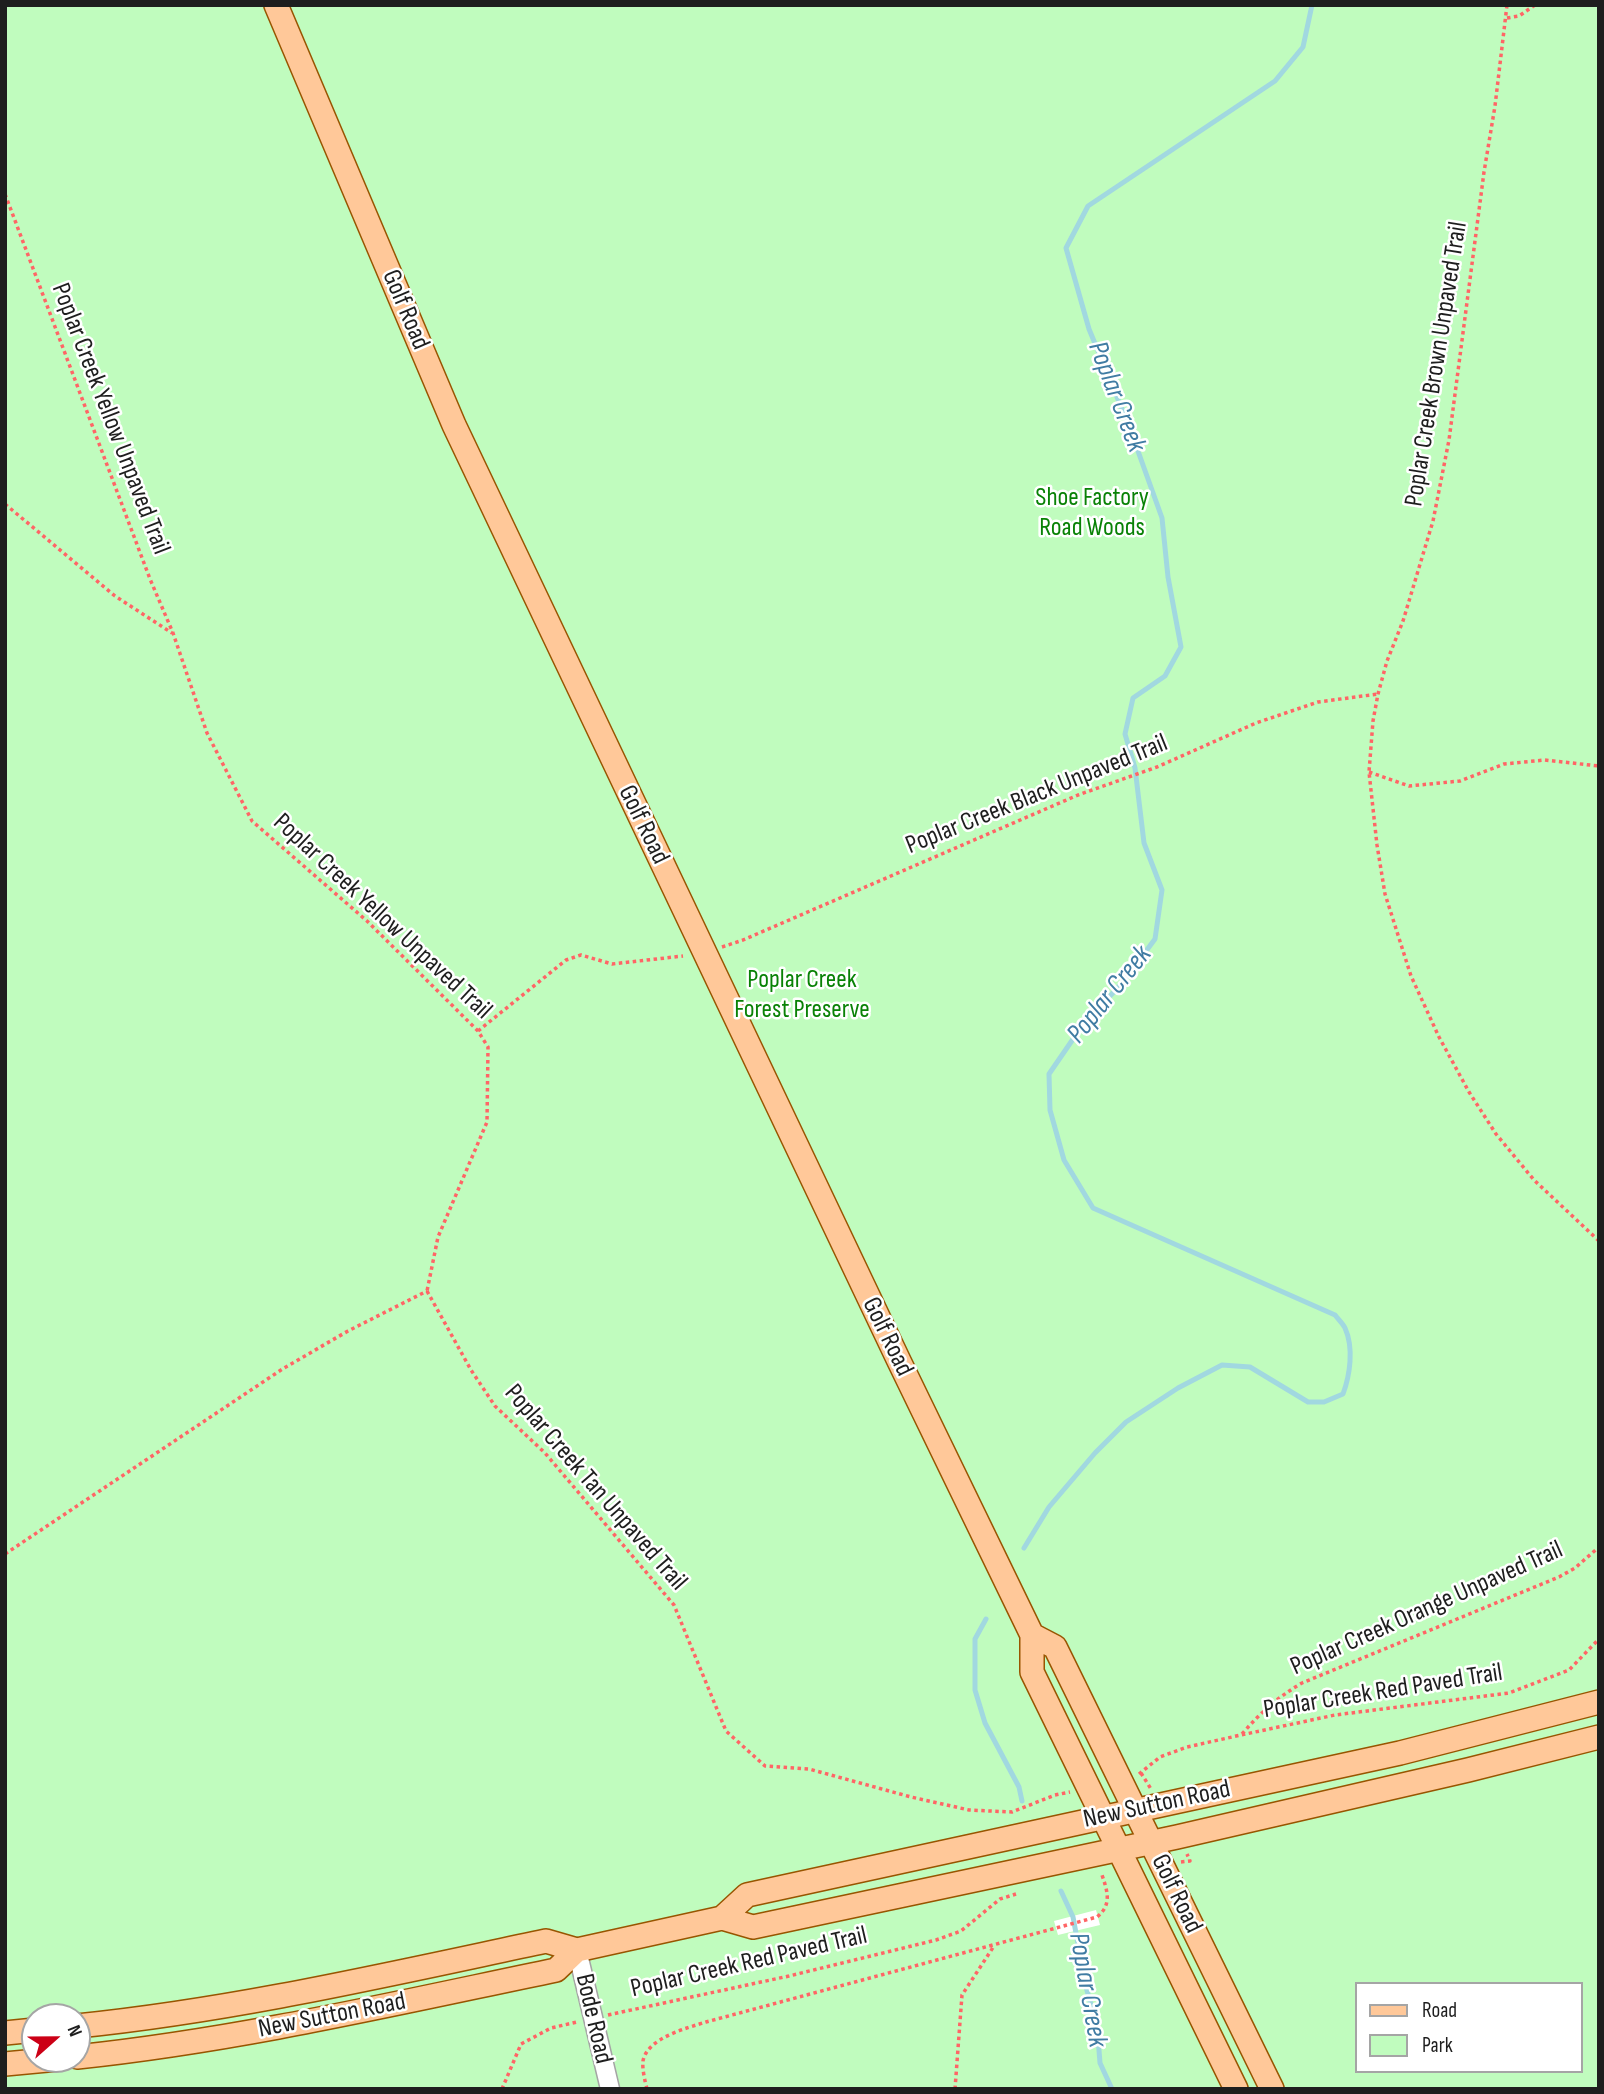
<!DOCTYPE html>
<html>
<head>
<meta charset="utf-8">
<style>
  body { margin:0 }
  #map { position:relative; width:1604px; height:2094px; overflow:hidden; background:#f0eae3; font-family:"Sofia Sans Condensed",sans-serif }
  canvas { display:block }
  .frame { position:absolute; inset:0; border:7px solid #1e1e1e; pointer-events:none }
  .legend { position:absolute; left:1355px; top:1982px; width:228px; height:91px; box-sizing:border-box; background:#fff; border:2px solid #a5a5a5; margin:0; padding:9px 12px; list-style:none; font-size:21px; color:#1e1e1e }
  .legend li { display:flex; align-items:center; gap:14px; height:35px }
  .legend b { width:35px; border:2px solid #a5a5a5 }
  .north { position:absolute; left:21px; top:2003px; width:70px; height:70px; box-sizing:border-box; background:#fff; border:2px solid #a5a5a5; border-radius:50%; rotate:69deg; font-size:19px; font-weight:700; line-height:28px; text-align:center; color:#1e1e1e }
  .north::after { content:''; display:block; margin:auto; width:24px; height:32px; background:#cc0016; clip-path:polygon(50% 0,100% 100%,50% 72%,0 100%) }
</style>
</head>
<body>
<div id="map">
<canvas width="1604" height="2094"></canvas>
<div class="frame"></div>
<ul class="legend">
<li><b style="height:9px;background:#ffc899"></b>Road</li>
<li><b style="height:19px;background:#c0fcbe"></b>Park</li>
</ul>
<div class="north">N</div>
</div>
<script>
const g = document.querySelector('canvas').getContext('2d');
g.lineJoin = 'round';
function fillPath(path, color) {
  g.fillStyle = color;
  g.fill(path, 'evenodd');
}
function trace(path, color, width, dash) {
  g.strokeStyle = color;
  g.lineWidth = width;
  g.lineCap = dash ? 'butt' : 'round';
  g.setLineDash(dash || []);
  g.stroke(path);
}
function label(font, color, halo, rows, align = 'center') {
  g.font = font + ' "Sofia Sans Condensed",sans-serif';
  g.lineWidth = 5;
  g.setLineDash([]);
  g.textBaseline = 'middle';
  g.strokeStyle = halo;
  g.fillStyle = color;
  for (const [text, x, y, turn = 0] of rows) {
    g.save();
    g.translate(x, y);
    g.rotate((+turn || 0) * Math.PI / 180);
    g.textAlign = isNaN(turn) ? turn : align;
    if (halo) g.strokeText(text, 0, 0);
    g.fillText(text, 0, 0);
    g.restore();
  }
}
fillPath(new Path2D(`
  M5,5h1594v2084h-1594zM1357,1984h224v87h-224zM35,2017h42v42h-42z`), '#c0fcbe');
fillPath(new Path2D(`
  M1096,1910l4,15 -42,10 -4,-14z`), '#fff');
trace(new Path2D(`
  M1024,1548l25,-41 46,-54 31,-31 52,-34 44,-23 28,2 58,35h16l19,-8c7,-19 11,-46 2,-66 -2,-4 -7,-9 -10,-13l-242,-107 -29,-48 -14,-50 -1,-36 33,-48 41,-44 32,-43 7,-49 -18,-47 -9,-75 -10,-34 8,-36 32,-22 16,-29 -13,-70 -6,-59 -33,-92 -40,-97 -23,-81 22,-42 187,-125 28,-34 9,-42
  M986,1619l-11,20v51l10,33 34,64 3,14
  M1061,1891l12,26 13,70 11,38 3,38 12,26`), '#a1d8e0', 5);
const minor = new Path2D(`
  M577,1950l33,139`);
const major = new Path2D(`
  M276,5l178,420 445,936 133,274v37l204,417
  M1032,1635l23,12 217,442
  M722,1918l25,-23 653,-142 199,-51
  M77,2026c158,-16 313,-52 469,-85l31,9 145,-32 31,9 424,-90 291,-67 131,-33
  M5,2033l30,-3
  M77,2057c162,-17 320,-54 479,-87l21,-20
  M5,2064l53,-5`);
trace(minor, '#a5a5a5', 21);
trace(major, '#985500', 26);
trace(new Path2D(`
  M1507,5l-12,101 -11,66 -35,268 -16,81 -30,100 -16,40 -9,33 -5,27 -4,51 8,73 8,49 26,82 28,61 30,55 27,42 38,46 65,61
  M1507,18l12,-2 16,-11
  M5,194l145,385 23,54 34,100 45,88 115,100 111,110 10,16 -1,75 -49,115 -11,54
  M5,504l110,92 57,37
  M1369,772l40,14 51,-5 44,-17 41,-4 54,6
  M722,947l21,-7 335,-145 79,-28 99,-44 62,-21 60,-8
  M478,1031l88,-71 15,-5 31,9 71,-8
  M427,1291l44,79 24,36 50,47 129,152 52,126 39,35 44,3 102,28 58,13 43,2 43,-17 15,-3
  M5,1554l279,-186 64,-37 79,-40
  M1242,1734c18,-21 36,-37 60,-51l257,-106 16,-9 24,-21
  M1141,1773l10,16
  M1139,1774l21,-17 27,-10 54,-12 94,-20 174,-22 60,-23 30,-31
  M1181,1862l9,-1 -3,-7
  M608,2015l181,-39 147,-36 25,-9 39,-32 16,-5
  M502,2089l19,-45 30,-16 26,-6
  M647,2089c-2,-8 -5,-20 -4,-28 4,-23 44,-33 63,-39l391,-105c16,-13 10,-27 4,-45
  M955,2089l7,-94 32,-49`), '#ff6566', 3.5, [3.5, 3.5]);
trace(minor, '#fff', 18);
trace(major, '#ffc899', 23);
label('26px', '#1e1e1e', '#fff', [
  ["Golf Road",405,310,67],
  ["Poplar Creek Brown Unpaved Trail",1437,364,-81],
  ["Poplar Creek Yellow Unpaved Trail",110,419,69],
  ["Poplar Creek Black Unpaved Trail",1037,795,-22],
  ["Golf Road",643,825,64],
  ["Poplar Creek Yellow Unpaved Trail",382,917,43],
  ["Golf Road",887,1337,64],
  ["Poplar Creek Tan Unpaved Trail",595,1488,49],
  ["Poplar Creek Orange Unpaved Trail",1427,1609,-24],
  ["Poplar Creek Red Paved Trail",1383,1692,-9],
  ["New Sutton Road",1157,1805,-12],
  ["Golf Road",1176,1894,64],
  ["Poplar Creek Red Paved Trail",749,1963,-13],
  ["New Sutton Road",332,2016,-11],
  ["Bode Road",593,2019,77]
]);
label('26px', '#098206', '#fff', [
  ["Shoe Factory",1092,498],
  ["Road Woods",1092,528],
  ["Poplar Creek",802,980],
  ["Forest Preserve",802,1010]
]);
label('italic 28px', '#407ca3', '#fff', [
  ["Poplar Creek",1116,397,69],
  ["Poplar Creek",1110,995,-51],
  ["Poplar Creek",1087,1990,80]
]);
</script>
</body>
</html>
